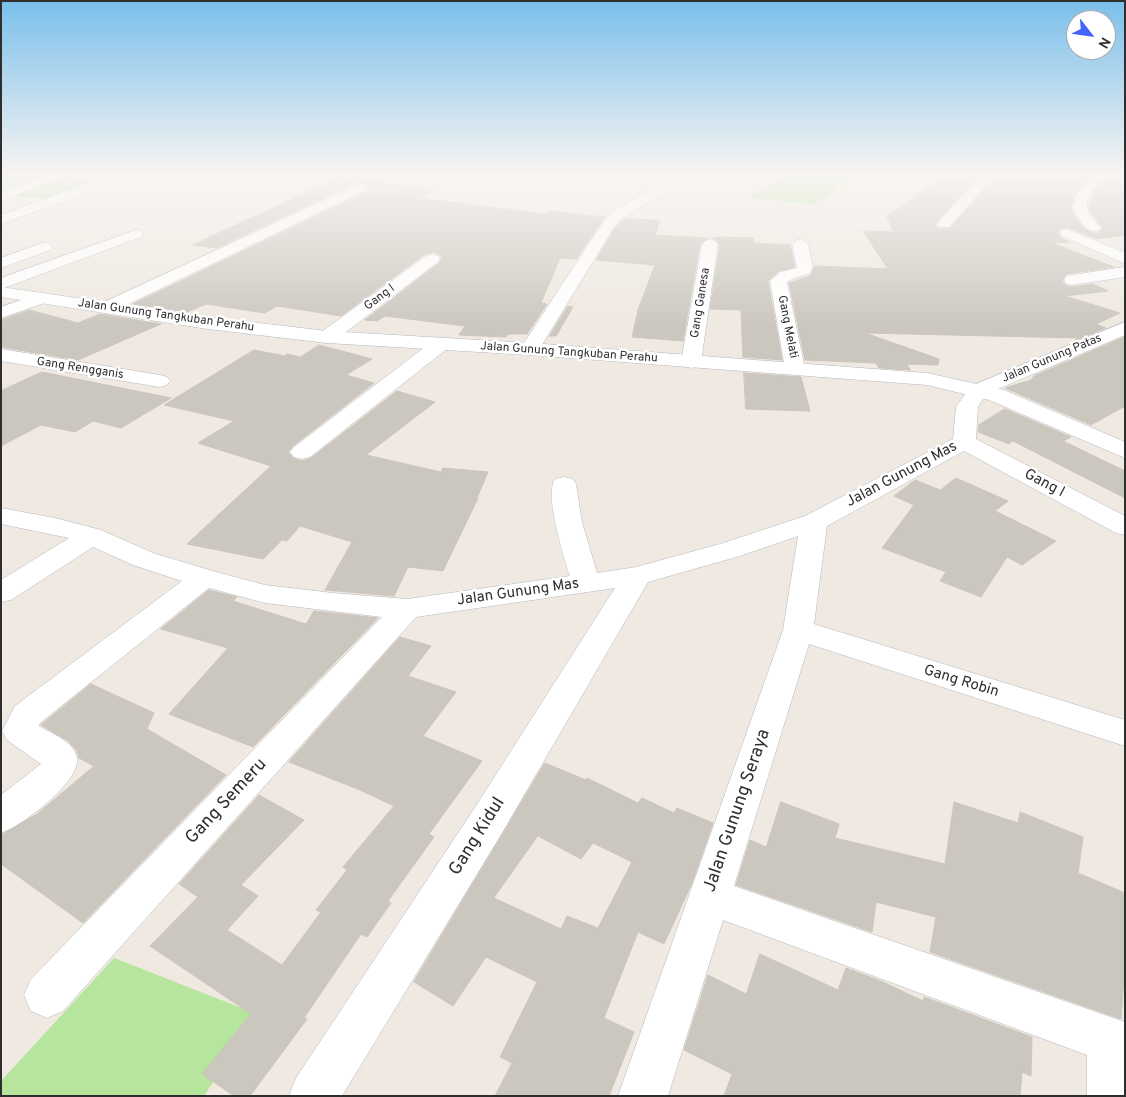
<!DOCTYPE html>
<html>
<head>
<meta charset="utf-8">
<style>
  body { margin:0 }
  #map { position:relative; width:1126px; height:1097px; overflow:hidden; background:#efe9e1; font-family:Overpass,sans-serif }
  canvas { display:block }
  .frame { position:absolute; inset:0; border:2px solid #2e2e2e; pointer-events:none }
  .north { position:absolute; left:1066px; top:10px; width:50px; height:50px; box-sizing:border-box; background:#fff; border:1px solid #ababab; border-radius:50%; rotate:120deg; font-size:14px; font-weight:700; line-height:20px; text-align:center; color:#2e2e2e }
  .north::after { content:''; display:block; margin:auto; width:18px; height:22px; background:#4264fb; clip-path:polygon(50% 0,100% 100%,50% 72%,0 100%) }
</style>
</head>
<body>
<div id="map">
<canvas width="1126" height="1097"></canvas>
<div class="frame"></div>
<div class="north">N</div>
</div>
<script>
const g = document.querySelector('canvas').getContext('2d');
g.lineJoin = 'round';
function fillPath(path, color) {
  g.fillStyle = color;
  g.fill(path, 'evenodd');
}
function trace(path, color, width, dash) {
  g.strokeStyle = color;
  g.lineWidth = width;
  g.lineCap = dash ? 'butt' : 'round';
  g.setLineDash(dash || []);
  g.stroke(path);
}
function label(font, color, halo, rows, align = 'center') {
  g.font = font + ' Overpass,sans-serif';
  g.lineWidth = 5;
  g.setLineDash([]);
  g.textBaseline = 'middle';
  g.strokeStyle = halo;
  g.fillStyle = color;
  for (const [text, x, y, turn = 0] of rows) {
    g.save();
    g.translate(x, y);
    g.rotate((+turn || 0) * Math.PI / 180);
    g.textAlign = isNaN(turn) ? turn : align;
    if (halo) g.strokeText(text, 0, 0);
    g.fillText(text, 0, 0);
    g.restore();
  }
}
fillPath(new Path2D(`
  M1,174h35l74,8 -49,18 -60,-5z
  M786,174h74l-46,30 -68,-6z
  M114,958l143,56 -53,82h-203v-15z`), '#b6e59e');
const building = new Path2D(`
  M945,174h35l-42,46 -3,5 4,4 11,-1 48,-54h53l35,5 -11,15 -4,14 7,13 7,8 9,4h5l4,-5 -11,-14 -3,-7 4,-14 9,-13 23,3v52l-28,4 -30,-12 -7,2 -2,5 3,4 9,4 -18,1 62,24 -48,7 -4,7 4,5 6,1 21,-3 15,7 -43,5 55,17 -24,11 10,4 -34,14 6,-4 -213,-5 74,26 -1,6 -31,-1 3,6 -31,-2 -3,-5 -71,-3 -16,-77 21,-7 5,-10 73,3 -25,-38 31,1 -7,-15z
  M341,176l94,14 -16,8 126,16 4,-3 56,6 -29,42 -16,-1 -19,45 6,1 -20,30h-19l-2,3 -47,-2 6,-9 -80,-10 -8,5 -12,-1 74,-57 3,-5 -3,-4 -6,-2 -8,2 -84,62 -64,-10 -12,7 -59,-9 -19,8 -54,-8 235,-113v-6l-8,-4 -144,67 -23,-3z
  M625,219l35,1 -5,15 53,3 -8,6 -17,97 -51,-4 6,-27 17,-45 -59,-5 19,-32z
  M727,237l26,1 1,5 36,2 5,22 -16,4 -11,10 14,79 -39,-3 -2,-47 -31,-1 10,-65 -7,-6z
  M568,306l5,1 -17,29h-6z
  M30,310l48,13 22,-9 61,10 -83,36 -77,-13v-27z
  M1125,337v69l-34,19 -86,-37 26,-8 3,-4z
  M319,345l53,14 -26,16 28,8 -81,63 -5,6 5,6 9,3 9,-3 86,-67 38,11 -69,53 75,17 2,-4 45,4 -11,26h1l-35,73 -35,-4 -14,29 -69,-6 27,-48 -52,-16 -13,15 -5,-1 -19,19 -76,-15 84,-78 -73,-23 36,-22 -70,-16 90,-55 31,6 2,-2 13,3z
  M42,372l129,26 -50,30 -28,-7 -18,11 -34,-7 -40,21v-55z
  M744,373l57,4 9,34 -64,-2z
  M1005,409l66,28 -8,4 62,30v27l-112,-57 -4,3 -31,-12 1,-7z
  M956,478l52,23 -13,10 61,30 -34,24 -15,-8 -26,40 -41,-16 6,-9 -64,-24 32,-43 -20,-9 21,-16 25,10z
  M209,590l28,7 -4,4 73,23 8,-13 64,7 -125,129 -84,-33 59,-66 -67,-19z
  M400,637l31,9 -23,30 48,16 -33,44 59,25 -53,73 5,3 -46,64 3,2 -24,34 -6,-3 -57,84 3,1 -57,77h-16l-32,-22 49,-60 -101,-68 48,-49 -19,-13 80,-89 45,25 -63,65 17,11 -31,34 55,35 39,-53 -5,-2 31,-40 -4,-3 51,-61 -34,-16 -71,-28z
  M91,684l63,29 -7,16 79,46 -143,148 -82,-59v-29l36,-21 57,-48 -15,-8 -2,-7 -9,-10 -27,-16z
  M545,763l41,17 1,-2 51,25 4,-5 32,15 3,-5 36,15 -21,60 -28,61 -26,-12 -34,86 30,14 -25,64h-114l17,-33 -12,-6 37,-75 -51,-25 -33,49 -39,-24zM538,836l43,23 12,-16 39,19 -34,66 -31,-12 -6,13 -67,-31z
  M781,802l58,22 -4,14 110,26 9,-62 64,21 2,-11 63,25 -5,36 47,20v71l-4,55 -191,-67 6,-35 -60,-15 -4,30 -136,-47 14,-45 16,7z
  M760,954l78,36 8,-22 35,13 42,20 1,-4 108,40 -1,39 -9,-4 -2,24h-296l8,-22 -48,-24 24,-75 38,19z`);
fillPath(building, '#cbc7bf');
trace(building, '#cbc5ba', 1);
const street = new Path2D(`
  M49,174h19l-67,27v-9z
  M113,174h19l-2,3 -129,47v-9z
  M724,174l-7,5 -6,-4v-1z
  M983,174h13l-47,53h-10l-2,-3 2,-3z
  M1092,174h13c-8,11 -23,24 -16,39 3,5 8,10 12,15l-2,3c-13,3 -22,-13 -26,-24l3,-12z
  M674,177l6,4 -2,3 -53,32 -11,11 -77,126 -7,2 -7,-2 -3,-4 83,-127 12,-12z
  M361,183l6,4 -1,3 -254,122 -6,1 -6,-1 -3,-4 3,-4z
  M1067,229l58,24v11l-63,-28 -2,-3 2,-3z
  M136,230l5,1 2,3 -2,3 -140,52v-11z
  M710,239l5,2 3,3 -17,118 -3,4 -7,2 -7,-2 -3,-4 21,-118 3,-3z
  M800,239l5,2 3,3 5,23 -4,7 -17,5 -5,3 18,87 -3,4 -7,2 -7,-2 -3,-4 -15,-88 10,-9 17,-4 -5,-24 3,-3z
  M45,242l5,2 3,3 -3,3 -49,18v-10z
  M432,254l6,2 2,3 -2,3 -104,79 -7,2 -7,-2 -2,-4 2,-4 106,-77z
  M1125,267v10l-53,8 -6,-1 -2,-4 2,-4 6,-1z
  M41,293l6,1 3,4 -3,4 -46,16v-11z
  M1125,322v13l-139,59 -8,13 -2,32 149,77v19l-9,-2 -152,-82 -137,75 -13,98 311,96v26l-316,-102 -75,242 391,136v74h-38v-41l-364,-135 -55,176h-50l165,-466 15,-94 -58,20 -92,26 -146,251 -160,263h-53l7,-18 178,-269 141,-221 -199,29 -353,394 -16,7 -16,-7 -7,-16 7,-16 351,-362 -117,-14 -56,-15 -169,135 -1,3c12,7 35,16 38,31 5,24 -55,69 -76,76v-38l40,-31 -34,-24 -5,-9 13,-25 167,-125 -49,-16 -40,-18 -82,53 -10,2v-22l68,-42 -68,-14v-16l54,10 46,12 52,23 60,18 52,14 68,8 74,6 163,-23c-6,-19 -26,-81 -15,-97l9,-2 9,2 3,5 6,38 15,51 39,-6 84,-23 85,-28 148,-77 3,-32 15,-21z
  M441,338l7,2 3,4 -3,4 -138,109 -8,2 -8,-2 -4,-5 4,-5 140,-107z
  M1,349l159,26 7,2 3,4 -3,4 -7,2 -159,-26z`);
const secondary = new Path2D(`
  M1,287l207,30 119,14 203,12 397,30 77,17 121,52v16l-136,-58 -62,-15 -397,-30 -203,-12 -119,-14 -207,-32z`);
trace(street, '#b4b7c1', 1);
trace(secondary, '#b4b7c1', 1);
fillPath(street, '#fff');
fillPath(secondary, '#fff');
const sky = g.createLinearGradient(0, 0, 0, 328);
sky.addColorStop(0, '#7abfeb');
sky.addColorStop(0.53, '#f8f5f2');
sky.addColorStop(1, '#f8f5f200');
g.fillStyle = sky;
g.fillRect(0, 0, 1126, 328);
label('12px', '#2e2e2e', '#fff', [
  ["Gang I",380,298,-37],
  ["Gang Ganesa",701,303,-81],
  ["Jalan Gunung Tangkuban Perahu",166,316,8],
  ["Gang Melati",787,327,79],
  ["Jalan Gunung Tangkuban Perahu",569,353,4],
  ["Jalan Gunung Patas",1052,359,-23],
  ["Gang Rengganis",80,369,9]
]);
label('15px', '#2e2e2e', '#fff', [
  ["Jalan Gunung Mas",902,475,-28],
  ["Gang I",1044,484,28],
  ["Jalan Gunung Mas",518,593,-8],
  ["Gang Robin",961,682,17]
]);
label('18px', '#2e2e2e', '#fff', [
  ["Gang Semeru",227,802,-47],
  ["Jalan Gunung Seraya",738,811,-71],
  ["Gang Kidul",478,837,-58]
]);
</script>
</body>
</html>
